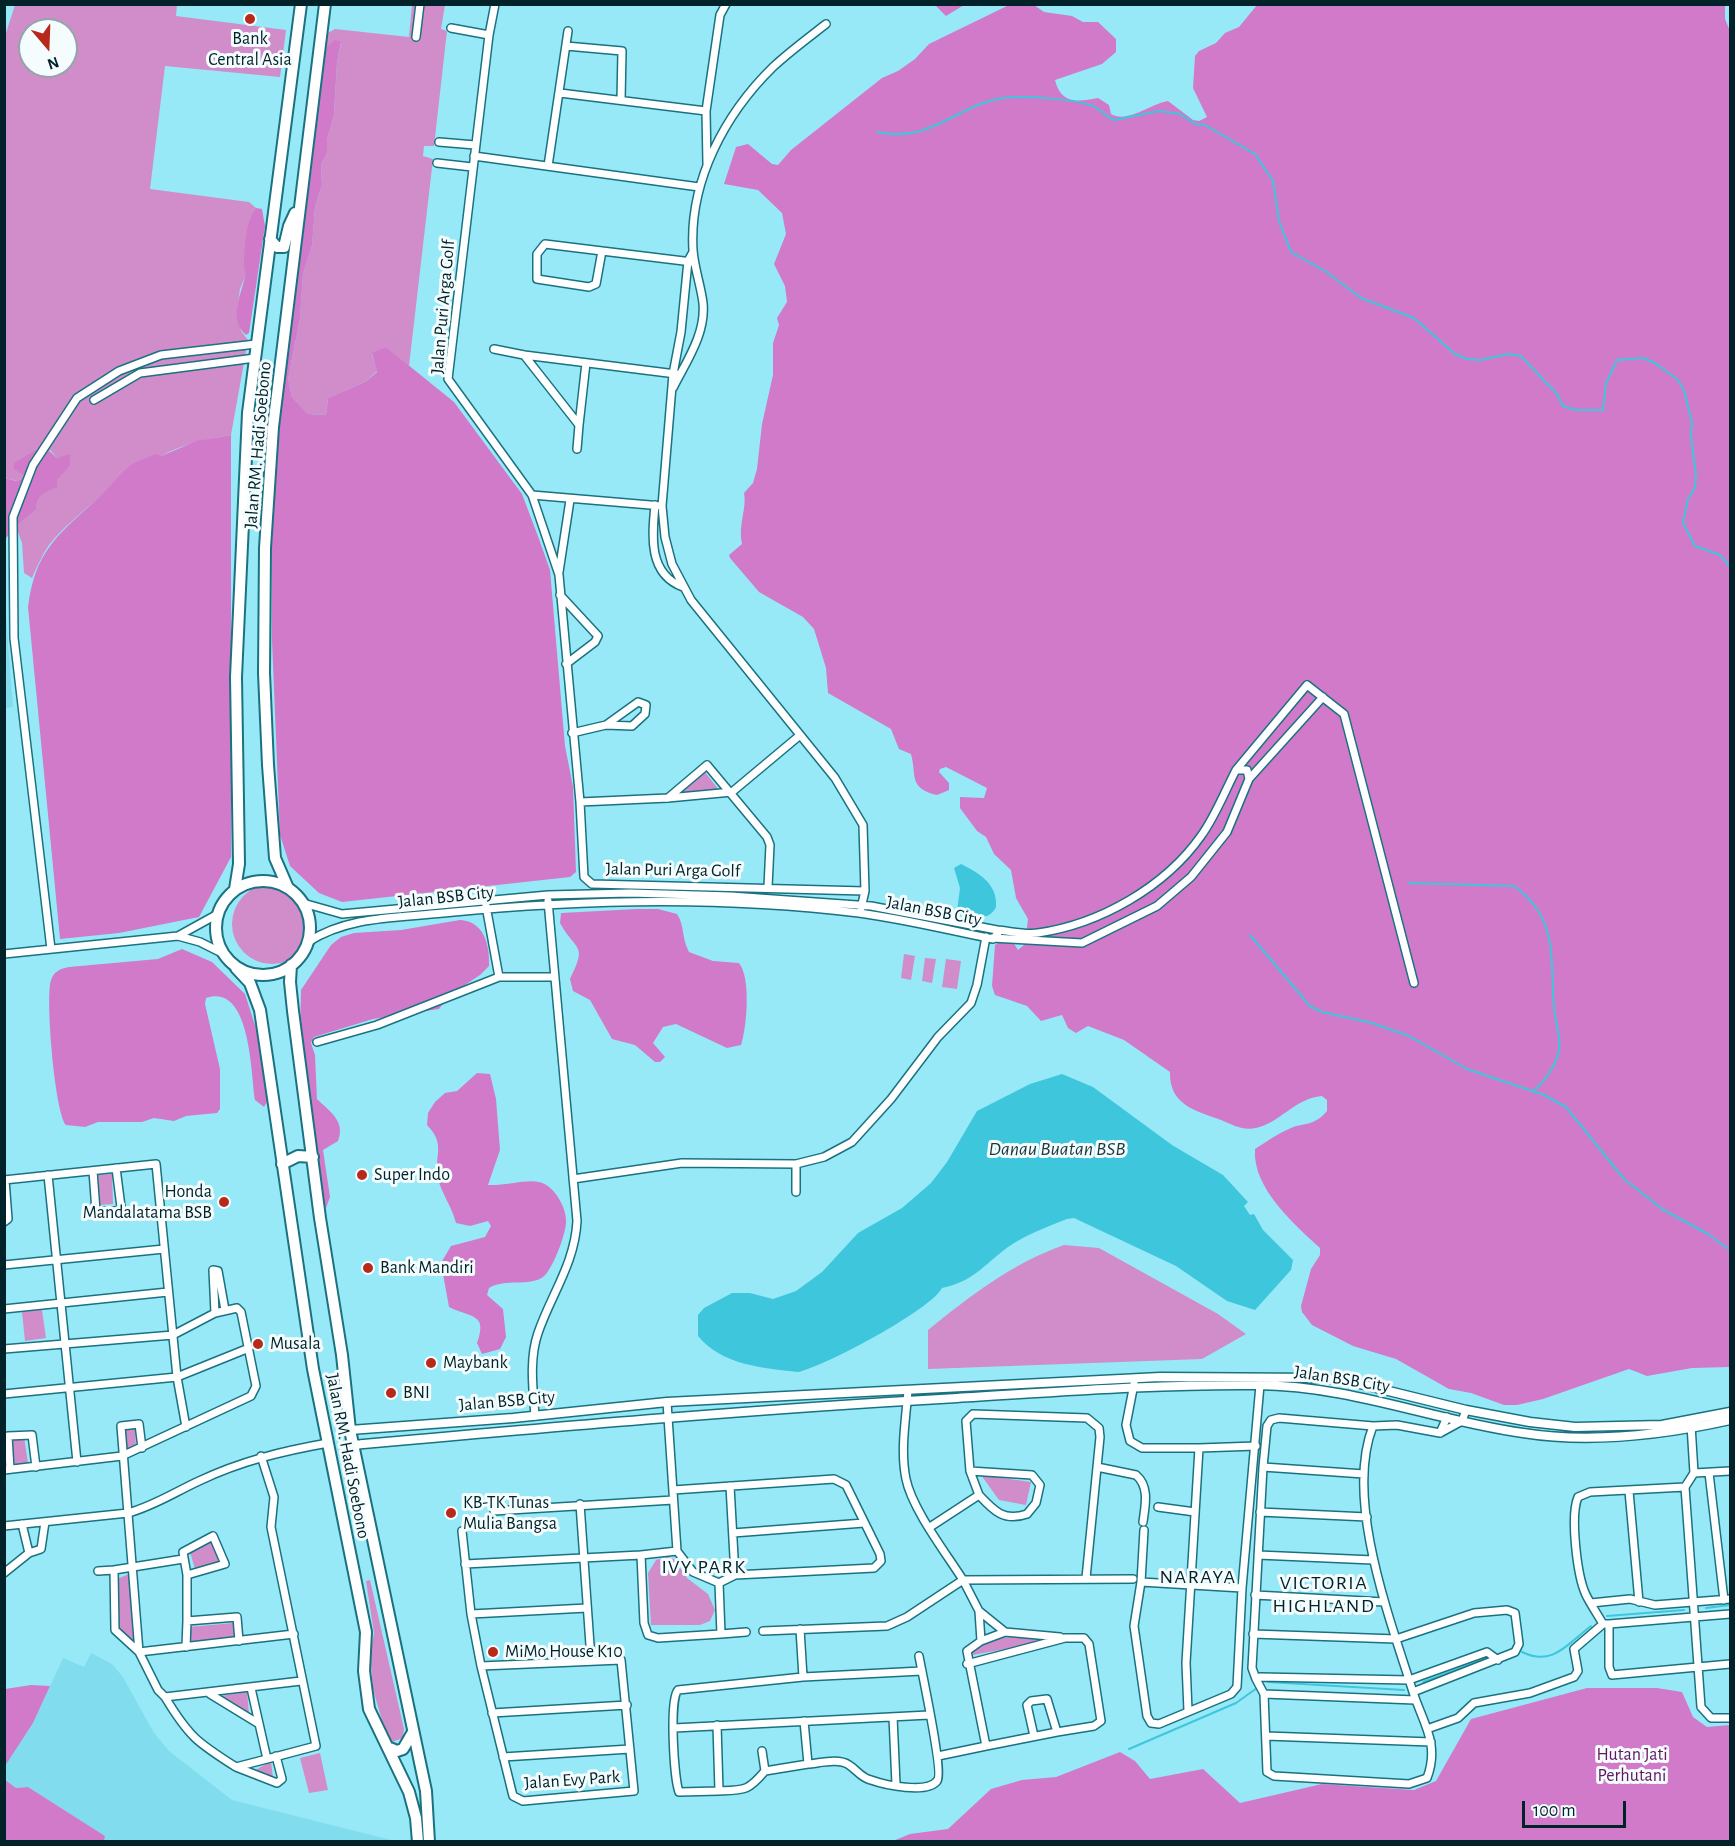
<!DOCTYPE html>
<html>
<head>
<meta charset="utf-8">
<style>
  body { margin:0 }
  #map { position:relative; width:1735px; height:1846px; overflow:hidden; background:#98e9f7; font-family:"Alegreya Sans",sans-serif }
  canvas { display:block }
  .frame { position:absolute; inset:0; border:6px solid #002228; pointer-events:none }
  .north { position:absolute; left:18px; top:18px; width:60px; height:60px; box-sizing:border-box; background:#f4fcfd; border:2px solid #92a5a8; border-radius:50%; rotate:161deg; font-size:16px; font-weight:700; line-height:24px; text-align:center; color:#002228 }
  .north::after { content:''; display:block; margin:auto; width:21px; height:27px; background:#b7291b; clip-path:polygon(50% 0,100% 100%,50% 72%,0 100%) }
  .scale { position:absolute; left:1522px; top:1801px; width:104px; height:27px; box-sizing:border-box; border:3px solid #002228; border-top:0; padding-left:8px; font-size:18px; line-height:21px; white-space:nowrap; color:#002228; -webkit-text-stroke:4px #f4fcfd; paint-order:stroke }
</style>
</head>
<body>
<div id="map">
<canvas width="1735" height="1846"></canvas>
<div class="frame"></div>
<div class="north">N</div>
<div class="scale">100 m</div>
</div>
<script>
const g = document.querySelector('canvas').getContext('2d');
g.lineJoin = 'round';
function fillPath(path, color) {
  g.fillStyle = color;
  g.fill(path, 'evenodd');
}
function trace(path, color, width, dash) {
  g.strokeStyle = color;
  g.lineWidth = width;
  g.lineCap = dash ? 'butt' : 'round';
  g.setLineDash(dash || []);
  g.stroke(path);
}
function label(font, color, halo, rows, align = 'center') {
  g.font = font + ' "Alegreya Sans",sans-serif';
  g.lineWidth = 6;
  g.setLineDash([]);
  g.textBaseline = 'middle';
  g.strokeStyle = halo;
  g.fillStyle = color;
  for (const [text, x, y, turn = 0] of rows) {
    g.save();
    g.translate(x, y);
    g.rotate((+turn || 0) * Math.PI / 180);
    g.textAlign = isNaN(turn) ? turn : align;
    if (halo) g.strokeText(text, 0, 0);
    g.fillText(text, 0, 0);
    g.restore();
  }
}
fillPath(new Path2D(`
  M4,587l9,120 -8,1h-1z
  M91,1653l21,11 11,13 31,56 15,18 63,49 163,41h-291l1,-5 -77,-49 -12,1 -11,-9 -1,-13 29,-43 30,-65 21,9z`), '#81dded');
fillPath(new Path2D(`
  M15,5h162l-1,11 110,14 -6,47 -115,-11 -15,123 99,13 7,6 -9,24 -2,45 -5,12 -3,20 4,22 7,9 -17,95c-24,4 -48,9 -70,21 -33,18 -89,60 -112,89 -7,10 -12,22 -17,33l-8,-5 -2,-30 -4,-11 -6,-2 24,-20c1,-15 8,-17 20,-23l1,-7 13,-25 -13,3 -7,-8 -30,21 5,6c-6,5 -13,3 -20,1l-1,-439zM30,30h36v36h-36z
  M412,5h33l-4,24 6,2 -13,115h-10l-1,10 10,3 -24,207 -23,-19 -14,7 5,17 -12,11 -37,16 -2,17 -18,-1 -16,-17 -4,-18 12,-60 3,-45 9,-28 3,-39 7,-22 -1,-20 6,-12v-13l7,-25 3,-53 4,-19 -16,6 1,-15 9,-5 74,8z
  M704,771l15,19 -40,3z
  M232 924a40 40 0 1 1 80 0a40 40 0 1 1-80 0Z
  M904,954l11,2 -4,24 -10,-2z
  M925,958l11,1 -4,24 -10,-2z
  M946,959l15,2 -4,28 -15,-2z
  M112,1174l1,30 -13,1 -2,-30z
  M1064,1245l35,3 119,66 28,20 -44,25 -274,10v-39c42,-34 85,-67 136,-85z
  M42,1310l4,28 -21,3 -3,-29z
  M135,1427l1,21 -13,3 -1,-23z
  M24,1437l4,26 -13,2 -4,-26z
  M981,1475l50,7 -5,23 -27,-5z
  M213,1541l7,21 -25,7 -5,-17z
  M668,1557l6,2 13,19 21,16 7,16 -5,11 -10,4h-49l-3,-52 8,-13z
  M129,1574l5,67 -16,-10 -1,-52z
  M370,1580l34,149 -1,9 -11,4 -5,-4 -14,-49 -3,-35 4,-21 -8,-52z
  M233,1623l3,14 -46,5 -1,-15z
  M1036,1635l6,7 -69,13 -1,-8 15,-8z
  M247,1692l2,21 -28,-17z
  M320,1753l8,37 -19,3 -9,-35z
  M271,1761l2,17 -19,-7z`), '#d18cca');
fillPath(new Path2D(`
  M935,5h29l-18,11z
  M1009,5h25l10,7 28,4 11,6h15l18,17v13l-14,12 -47,16c6,24 22,22 43,18l11,7 2,9c16,10 41,-11 57,-13l25,19 6,1 8,-4 -14,-29 2,-32 4,-5 17,-8 9,-10 14,-6 18,-22h468v14l5,12v1336l-38,1 -45,8 -18,-7 -86,30 -26,6h-13l-33,-12 -22,-4 -53,-30 -43,-13 -41,-21 -10,-13 -1,-6 10,-37 9,-14v-7c-25,-23 -68,-60 -65,-99 11,-7 22,-15 34,-20 14,-7 25,-2 38,-18v-11l-5,-4c-27,2 -42,27 -66,32 -13,3 -23,-3 -35,-8 -25,-9 -52,-15 -51,-48l-46,-32 -36,-14 -12,7 -8,-5 -6,-13 -21,6 -14,-15 -32,-11 -3,-9 3,-41 10,-7 6,1 7,11 7,-6 3,-25 -12,-21 -5,-28 -17,-16 -8,-17 -9,-6 -17,-23v-11l24,1 3,-10 -41,-21 -6,2 -1,3 10,11v7l-12,5c-29,-7 -20,-19 -26,-41l-12,-5 -8,-20 -63,-36 -2,-25 -12,-39 -11,-12 -44,-25 -29,-34 -1,-3 13,-11c-4,-20 5,-35 2,-51l9,-10 4,-14 5,-45 11,-49v-32l6,-18 -2,-7 10,-16 -2,-16 -11,-22 12,-30 -4,-21 -24,-23 -34,-6 12,-37 12,-3 24,20 6,1 13,-15 91,-72 16,-7 17,-12 14,-15z
  M335,40l6,2 -4,20 -3,53 -7,25v13l-6,12 1,20 -7,22 -3,39 -9,28 -3,45 -12,60 4,18 16,17 18,1 2,-17 37,-16 12,-10 -5,-19 14,-6 68,55 68,92 17,45 11,31 15,176 8,41 3,85 -6,5 -228,25 -23,-9 -29,-27 -10,-31 -8,-195v-97l7,-140 46,-354z
  M256,208l6,1 3,17 -16,107 -3,2c-18,-15 -5,-41 -1,-58 1,-4 -1,-10 -1,-14 1,-17 1,-40 12,-55z
  M231,435v422l-32,60 -80,16 -59,6 -32,-332c7,-54 27,-70 66,-105 13,-10 23,-26 36,-36 7,-5 17,-8 25,-12l6,2 36,-15z
  M47,449l10,9 13,-4v11l-13,15v7c-13,6 -20,8 -21,23l-24,20 -8,11v-63c8,2 15,5 21,-2l-11,-7v-6l22,-13 1,6z
  M637,909h21l19,5c8,12 4,23 12,38l24,9 26,2c12,15 8,64 2,82l-14,3 -51,-24 -13,3 -10,16 12,14 -5,5h-5l-20,-17 -23,-6 -22,-39 -17,-9 -3,-12c18,-36 6,-27 -10,-56l1,-10z
  M460,920c24,1 30,25 29,46l-9,9 -30,20 -11,14 -66,10 -59,18 -3,6 4,12 2,44c12,12 29,22 21,42l-15,9 7,47 -4,11 -3,-2 -23,-176 1,-40 30,-45 10,-8 13,-4 47,-3z
  M182,949l30,13 33,32 14,44 8,64 -3,5 -9,-7c-4,-25 -4,-118 -49,-102l-1,6 15,65v40l-3,4 -31,3 -12,5 -20,-3 -12,4h-44l-13,5 -19,-2c-11,-11 -21,-128 -15,-145 3,-9 9,-11 18,-13l89,-8z
  M477,1073l13,1 6,25 4,51 -12,35c16,1 38,-6 51,-3 15,3 28,26 27,40 0,12 -14,49 -23,55 -14,10 -38,1 -54,11l-2,7 16,14 3,28 -6,12 -18,5 -5,-11c11,-30 -6,-25 -28,-36l-8,-44 10,-17 34,-9 6,-11 -3,-5 -18,5 -14,-3c-4,-16 -14,-29 -18,-44 -5,-22 9,-34 -11,-54l1,-12 7,-11 10,-9 12,-2z
  M31,1685l19,1 -17,37 -28,43v-77z
  M1587,1688h70l25,4 11,25 14,10 23,-2v116h-837l17,-7 38,-5 43,-40 31,-9 34,-3 64,-25 15,9 15,18 53,-10 37,34 82,-19 92,6 22,-9 35,-62z
  M4,1779l12,9 12,-1 77,49 -1,5h-99z`), '#d07ac9');
fillPath(new Path2D(`
  M961,864c18,9 37,20 35,43 -7,15 -28,13 -39,4l3,-23 -6,-20z
  M1062,1074l31,13 79,58 51,30 25,27 -4,4 6,9 4,-1 9,16 30,30 -2,10 -36,40 -28,-9 -51,-35 -102,-48 -7,1c-20,8 -42,16 -59,28 -25,19 -36,35 -66,41 -10,21 -118,79 -144,84 -36,-4 -76,-7 -100,-36v-21l6,-7 28,-15h18l23,6 23,-8 26,-19 36,-39 44,-25 29,-25 16,-21 30,-51 53,-27z`), '#3ec7dc');
trace(new Path2D(`
  M877,132c54,12 79,-27 126,-34 19,-3 75,1 92,9 7,4 12,10 19,13l45,-9 21,3 15,10 10,1 50,29 18,27 6,40 12,31 34,19 36,27 53,20 41,36 12,5 13,1 29,-6 12,2 36,38 6,12 12,4h28l3,-27 11,-23 26,-2 12,5 22,16 7,11 8,33 -1,14 5,38 -1,13 -7,11 -5,24 12,23 25,9 10,12
  M1409,883l105,3c45,32 36,73 40,122 1,13 7,27 5,41 -2,16 -15,33 -26,43
  M1250,935l60,71 12,6 50,11 37,13 58,33 77,26 22,12 58,72 38,30 46,25 22,16
  M1706,1608l24,-3
  M1607,1616l77,-6
  M1522,1652c31,15 45,-8 69,-26
  M1268,1682l136,8
  M1423,1682l64,-24
  M1129,1749l107,-46 21,-15`), '#3ec7dc', 2);
const minor = new Path2D(`
  M451,28l38,7 -41,344 84,116 27,80 21,227 4,75 8,7 273,7
  M489,35l6,-31
  M416,37l4,-33
  M566,46l56,5 -1,49
  M560,93l146,18
  M439,142l36,3
  M474,156l225,31
  M437,163l35,4
  M707,164l-1,-53 14,-96 6,-11
  M548,166l20,-135
  M545,244l57,7 -6,33 -7,3 -52,-8v-25z
  M602,251l90,11
  M693,252l-5,9 -7,71 -8,42 -11,132 3,31 7,27 19,36 144,178 28,47 2,66 -4,17
  M494,349l30,6 152,19
  M524,355l55,70 -2,24
  M673,388c13,-26 33,-54 30,-85 -2,-17 -9,-36 -10,-53 -4,-69 32,-136 80,-183 16,-15 35,-29 53,-43
  M94,400l46,-27 115,-15
  M579,425l7,-62
  M532,495l130,11
  M655,505c-3,31 -7,69 28,82
  M559,572l11,-72
  M560,595l38,41 -3,6 -29,22
  M572,733l34,-8 32,-23 8,3 -1,9 -13,12 -26,-1
  M1236,770l71,-85 37,29 70,269
  M1249,779l74,-82
  M668,798l39,-33 60,72 3,8 -2,42
  M580,802l88,-4 64,-6 67,-56
  M303,903l39,11 206,-19 82,-2 101,3 140,10 126,24 1,3 -5,6c-45,-9 -89,-20 -134,-26 -137,-17 -278,-14 -416,0 -46,5 -95,3 -135,29
  M486,906l13,71h55
  M178,936l38,-21
  M992,938l90,5 75,-37 34,-29 36,-45 22,-53 -2,-9h-11c-11,21 -21,47 -35,66 -36,51 -101,88 -163,97 -13,2 -28,-2 -41,-3
  M51,949l-37,-311 -1,-121 20,-52 44,-67 42,-27 42,-16 95,-11
  M4,954l174,-18 22,6 24,12
  M317,1042l60,-17 122,-48
  M796,1164l28,-7 28,-15 39,-43 47,-62 33,-34 6,-18 9,-48
  M93,1171l3,40h23l2,-4 -5,-39
  M48,1175l29,287
  M573,1179l109,-16 114,1v28
  M4,1180l152,-16 21,213 9,50
  M4,1222l4,-3 -3,-39
  M4,1265l160,-16
  M4,1309l164,-17
  M215,1313l-2,-43 5,1 7,39
  M4,1349l169,-14 42,-22 22,-5 4,4 15,74 -5,10 -129,60 -118,14
  M1134,1384l-8,41 4,16 12,7h57
  M908,1390c-2,29 -8,60 -2,89 6,30 40,74 57,101l170,-1
  M4,1394l173,-17 72,-29
  M667,1402l10,149 -36,4 3,68 4,12 10,3 63,-4 -2,-51 16,-8 139,-7 7,-7 -1,-7 -34,-69 -12,-6 -161,11
  M1466,1410l-4,11 -22,12 -43,-8 -24,1c-29,73 17,193 40,266 10,31 27,52 14,86l-18,6 -135,-8 -7,-4 -3,-78 -8,-15 4,-2 149,3 78,-28 11,8
  M535,1416c-2,-27 -6,-57 3,-83 13,-38 37,-70 39,-112l-29,-320
  M1691,1425l3,48 -9,14 16,220 10,11h19
  M1440,1433l7,-16
  M142,1448l-3,-24 -18,2 18,226 19,38 7,7 136,-16
  M1097,1467l39,8c14,12 9,31 7,47
  M1263,1467l4,-41 4,-6 8,-2 94,8
  M10,1469l-2,-33 24,-1 4,32
  M970,1471l9,24
  M1694,1473l36,-2
  M1709,1473l15,127
  M730,1486l5,89
  M1685,1487l-95,5 -12,5c-8,19 -1,79 8,98 5,10 12,20 17,29h6v43l3,8 118,-11
  M1629,1491l10,111
  M580,1504l11,155
  M1158,1507l37,5
  M494,1511l179,-11
  M1260,1512l107,5
  M22,1524l7,29
  M4,1526l124,-13c26,-7 47,-21 71,-32 42,-20 84,-30 129,-38
  M930,1527l49,-32c15,16 25,27 48,19l9,-11 4,-18 -8,-10 -62,-4 -4,-50 7,-7 114,4 12,10 1,9 -14,141
  M1144,1530l-3,52 -7,44 13,90 4,7 8,1 72,-30 6,-7 5,-99 18,-203
  M462,1531l9,83 10,52 32,130 10,5 111,-10 -13,-131 -140,6
  M733,1533l131,-10
  M213,1536l12,28 -38,11 -4,-23z
  M677,1551l16,21 26,11
  M1258,1555l115,5
  M183,1559l-69,11 1,60 24,22 155,-18
  M465,1564l176,-9
  M98,1571l16,-1
  M4,1573l25,-20 12,-4 4,-27
  M1141,1582l101,6
  M1255,1595l129,7
  M1591,1603l39,-4 25,6 75,-6
  M471,1614l116,-6
  M187,1621v-46
  M1609,1624l121,-10
  M800,1629l3,48
  M763,1631l124,-5 20,-9 56,-37 16,31
  M1005,1632l-26,-21 2,30 -14,10 19,95 71,-14 -10,-33 -16,2 -4,4 7,31
  M721,1634l25,-2
  M1253,1634l143,5 78,-26 33,-3 8,3 4,31 -4,8 -102,40
  M981,1641l24,-9 55,5
  M186,1647l1,-26 50,-4 2,24
  M967,1664l98,-26h19l5,6 12,77 -7,5 -37,6
  M1256,1679l-4,-11 11,-201 101,7
  M251,1688l16,71 49,-13 -45,-219 3,-30 -13,-41
  M210,1694l49,30
  M1264,1694l151,6
  M165,1697c24,40 33,46 71,70l31,-8
  M1188,1711l-2,-48 13,-215 57,-2
  M492,1713l135,-8
  M893,1717l3,67
  M717,1725l2,66 -40,1c-5,-14 -10,-92 -1,-102l125,-13 119,-6
  M674,1728l255,-13
  M1427,1729l31,-11 16,-15 56,-10 44,-16 4,-6 -4,-22 29,-25
  M1266,1736l165,6
  M762,1751l3,20
  M938,1756l48,-10
  M503,1757l127,-8
  M808,1764c12,-1 31,-6 41,1 8,5 12,13 22,15 14,5 56,14 66,1 7,-7 -15,-108 -18,-125
  M236,1767l41,16 5,-4 -6,-23
  M719,1791c26,-1 29,0 46,-20l43,-7 -4,-43`);
const tertiary = new Path2D(`
  M350,1430l163,-12 154,-16 493,-25 161,1 31,4 114,28 64,12 45,5 87,-2 68,-13
  M353,1445c202,-18 403,-36 604,-47 100,-6 200,-14 300,-13 96,1 174,35 266,48 69,11 140,2 207,-13`);
const primary = new Path2D(`
  M270,239l7,8h7l5,-21 6,-13
  M216 928a47 47 0 1 1 94 0a47 47 0 1 1-94 0Z
  M288,888l-13,-30 -7,-93 -4,-92 1,-125 8,-121 52,-423
  M235,889l4,-25 -3,-187 12,-264 53,-409
  M291,965l-1,17 3,29 27,207 22,137 8,75 76,361 3,51
  M236,968l14,15 10,27 53,359 53,263 -2,39 5,38 40,83 7,26 2,24
  M282,1164l16,-8 15,1
  M390,1748l7,3 6,-2 10,-17`);
trace(minor, '#1a7280', 10);
trace(tertiary, '#1a7280', 11);
trace(primary, '#1a7280', 14);
trace(minor, '#fff', 7);
trace(tertiary, '#fff', 8);
trace(primary, '#fff', 10);
for (const [x, y, r, color] of [
  [250,19,6,"#b7291b"],
  [362,1175,6,"#b7291b"],
  [224,1202,6,"#b7291b"],
  [368,1268,6,"#b7291b"],
  [258,1344,6,"#b7291b"],
  [431,1363,6,"#b7291b"],
  [391,1393,6,"#b7291b"],
  [451,1513,6,"#b7291b"],
  [493,1652,6,"#b7291b"]
]) {
  const dot = new Path2D();
  dot.arc(x, y, r, 0, 2 * Math.PI);
  g.fillStyle = color;
  g.fill(dot);
  trace(dot, '#f4fcfd', 2);
}
label('18px', '#002228', '#f4fcfd', [
  ["Bank",250,39,"center"],
  ["Central Asia",250,60,"center"],
  ["Super Indo",374,1175],
  ["Honda",212,1192,"right"],
  ["Mandalatama BSB",212,1213,"right"],
  ["Bank Mandiri",380,1268],
  ["Musala",270,1344],
  ["Maybank",443,1363],
  ["BNI",403,1393],
  ["KB-TK Tunas",463,1503],
  ["Mulia Bangsa",463,1524],
  ["MiMo House K10",505,1652]
], 'left');
label('18px', '#002228', '#f4fcfd', [
  ["Jalan Puri Arga Golf",443,307,-85],
  ["Jalan RM. Hadi Soebono",258,445,-85],
  ["Jalan Puri Arga Golf",673,870,1],
  ["Jalan BSB City",446,897,-6],
  ["Jalan BSB City",934,911,11],
  ["Jalan BSB City",1342,1379,9],
  ["Jalan BSB City",507,1401,-5],
  ["Jalan RM. Hadi Soebono",348,1456,79],
  ["Jalan Evy Park",572,1780,-4]
]);
label('18px', '#641660', '#f4fcfd', [
  ["Hutan Jati",1632,1755],
  ["Perhutani",1632,1776]
]);
label('italic 20px', '#1c383d', '#f4fcfd', [
  ["Danau Buatan BSB",1057,1149]
]);
g.letterSpacing = '1.5px';
label('20px', '#002228', '#f4fcfd', [
  ["IVY PARK",704,1567],
  ["NARAYA",1198,1577],
  ["VICTORIA",1324,1583],
  ["HIGHLAND",1324,1606]
]);
g.letterSpacing = '0px';
</script>
</body>
</html>
